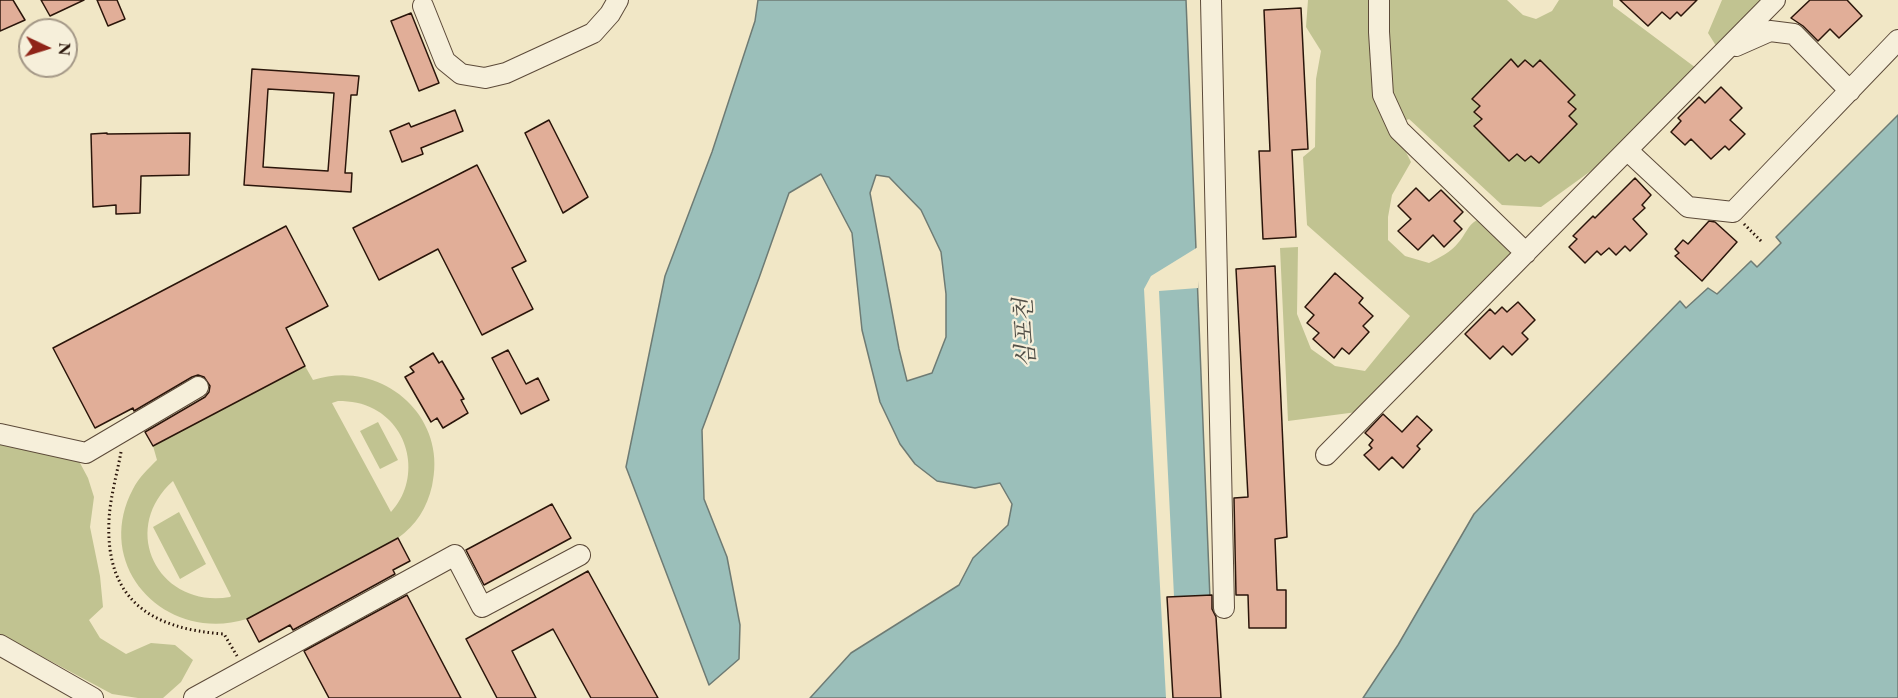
<!DOCTYPE html>
<html>
<head>
<meta charset="utf-8">
<style>
  body { margin:0 }
  #map { position:relative; width:1898px; height:698px; overflow:hidden; background:#f1e7c6; font-family:"EB Garamond",serif }
  canvas { display:block }
  .north { position:absolute; left:18px; top:18px; width:60px; height:60px; box-sizing:border-box; background:#f6efda; border:2px solid #a49887; border-radius:50%; rotate:94deg; font-size:16px; font-weight:700; line-height:24px; text-align:center; color:#2a150a }
  .north::after { content:''; display:block; margin:auto; width:21px; height:27px; background:#8f2418; clip-path:polygon(50% 0,100% 100%,50% 72%,0 100%) }
</style>
</head>
<body>
<div id="map">
<canvas width="1898" height="698"></canvas>
<div class="north">N</div>
</div>
<script>
const g = document.querySelector('canvas').getContext('2d');
g.lineJoin = 'round';
function fillPath(path, color) {
  g.fillStyle = color;
  g.fill(path, 'evenodd');
}
function trace(path, color, width, dash) {
  g.strokeStyle = color;
  g.lineWidth = width;
  g.lineCap = dash ? 'butt' : 'round';
  g.setLineDash(dash || []);
  g.stroke(path);
}
function label(font, color, halo, rows, align = 'center') {
  g.font = font + ' "EB Garamond","Noto Serif KR",serif';
  g.lineWidth = 4.5;
  g.setLineDash([]);
  g.textBaseline = 'middle';
  g.strokeStyle = halo;
  g.fillStyle = color;
  for (const [text, x, y, turn = 0] of rows) {
    g.save();
    g.translate(x, y);
    g.rotate((+turn || 0) * Math.PI / 180);
    g.textAlign = isNaN(turn) ? turn : align;
    if (halo) g.strokeText(text, 0, 0);
    g.fillText(text, 0, 0);
    g.restore();
  }
}
fillPath(new Path2D(`
  M1308,0h199l16,15 13,4 16,-8 7,-11h54v6l83,62 -44,46 -57,54 -54,39 -39,-2 -93,-86 -21,8 16,21 7,14 -19,33 -4,22v23l17,16 24,7c10,-5 22,-11 29,-20 8,-9 9,-17 19,-23l14,9 21,25 -155,158 -69,9 -8,-173 18,-1 -1,67 14,35 24,17 30,5 45,-55 -103,-91 -4,-68 12,-10 1,-68 5,-28 -15,-24z
  M1722,0h42l-46,49 -10,-16z
  M305,366l8,14c67,-22 136,35 119,106 -5,22 -16,39 -34,52l-151,81c-82,25 -155,-53 -114,-130 6,-12 15,-20 24,-29l-4,-14zM338,401c13,0 25,2 36,8 38,20 46,72 17,103l-59,-109zM173,481l58,115 -1,1c-71,12 -112,-67 -57,-116z
  M378,422l20,38 -18,9 -20,-38z
  M0,424l23,17 49,7 16,30 6,19 -4,30 10,49 3,31 -14,13 11,18 26,16 25,-11 24,2 18,15 -12,22 -18,16h-25l-26,-4 -112,-60z
  M179,512l27,52 -26,15 -27,-52z`), '#c1c391');
const water = new Path2D(`
  M758,0h428l28,698h-404l41,-45 108,-68 14,-27 35,-33 4,-21 -12,-21 -25,5 -38,-7 -22,-17 -15,-20 -20,-42 -18,-72 -10,-97 -31,-59 -32,19 -30,85 -57,152 2,69 23,58 13,68 -1,34 -30,26 -83,-218 39,-191 47,-124 43,-131zM876,175l13,2 32,33 20,42 5,42v43l-14,36 -25,8 -8,-32 -29,-156z
  M1898,115v583h-535l35,-53 76,-131 64,-67 142,-146 6,7 22,-20 9,6 34,-33 6,6 24,-24 -5,-6z`);
fillPath(water, '#9bbfba');
trace(water, '#6e7b74', 1.5);
fillPath(new Path2D(`
  M1198,247v41l-39,3 20,407h-13l-22,-409 7,-13z`), '#f1e7c6');
const building = new Path2D(`
  M0,0h13l12,20 -25,11z
  M41,0h43l-34,16z
  M97,0h20l8,19 -17,7z
  M1620,0h77l-16,16 -4,-4 -7,7 -8,-7 -14,14z
  M1810,0h37l15,16 -23,22 -9,-9 -12,12 -15,-15 -12,-8z
  M1301,8l7,141 -16,1 4,87 -33,2 -4,-88h11l-6,-141z
  M411,13l28,70 -20,8 -28,-70z
  M1511,59l7,8 7,-7 8,7 7,-7 35,35 -7,7 8,7 -7,7 8,8 -38,39 -8,-7 -6,5 -8,-7 -8,7 -35,-35 8,-7 -8,-7 6,-6 -8,-7z
  M252,69l107,7 -2,19h-6l-6,78h7l-1,19 -107,-7zM268,89l66,4 -6,78 -65,-4z
  M1721,87l21,21 -12,12 15,14 -16,16 -4,-4 -14,13 -20,-20 -6,6 -14,-13 10,-11 -3,-3 21,-21 6,6z
  M455,110l8,21 -42,17 2,6 -21,8 -12,-31 19,-8 2,4z
  M549,120l39,77 -25,16 -38,-80z
  M107,133v1l83,-1 -1,42 -48,1 -1,37 -24,1v-9l-23,2 -2,-73z
  M477,165l49,96 -14,7 21,41 -51,26 -44,-86 -59,31 -26,-52z
  M1635,178l16,17 -9,10 3,3 -12,11 14,15 -17,17 -5,-5 -9,9 -7,-7 -8,7 -4,-4 -12,12 -16,-16 8,-8 -4,-3 20,-20 2,2z
  M1416,188l13,13 12,-11 22,22 -9,9 8,8 -18,18 -11,-12 -15,15 -20,-19 13,-12 -13,-13z
  M1709,221l6,1 22,20 -35,39 -27,-25 4,-3 -4,-4 8,-9 5,4z
  M286,226l42,80 -42,22 19,38 -152,80 -8,-14 60,-35 4,-5 1,-6 -6,-9 -6,-2 -6,2 -58,34 -1,-3 -38,20 -42,-80z
  M1275,266l12,271 -12,2 2,51h9v38h-37l-1,-33h-12l-2,-97 14,-1 -12,-228z
  M1335,273l28,25 -4,5 14,13 -10,10 6,6 -20,22 -7,-6 -8,10 -21,-19 6,-6 -12,-10 7,-8 -9,-8z
  M1518,302l17,18 -13,13 6,6 -16,16 -9,-9 -13,13 -25,-25 25,-25 5,5 7,-7 5,5z
  M508,350l18,34 12,-6 11,22 -28,14 -29,-56z
  M433,353l6,10 3,-2 22,38 -3,1 7,13 -25,15 -6,-10 -6,4 -26,-45 9,-5 -4,-5z
  M1383,414l19,18 15,-16 15,14 -15,16 3,3 -17,19 -11,-11 -13,13 -15,-15 8,-7 -3,-3 4,-5 -8,-7z
  M552,504l19,34 -87,47 -18,-35z
  M398,538l12,23 -17,9 2,4 -102,56 -3,-5 -31,17 -12,-23z
  M588,571l70,127h-67l-38,-69 -41,22 24,47h-39l-31,-59z
  M407,595l54,103h-132l-25,-47z
  M1212,595v14l4,8 5,81h-48l-6,-101z`);
fillPath(building, '#e1ae98');
trace(building, '#2a150a', 1.5);
const minor = new Path2D(`
  M1211,0l13,608
  M1379,0v32l4,63 16,35 127,123
  M423,6l22,55 16,13 24,4 21,-5 87,-40 17,-19 8,-14
  M1736,46l34,-15 24,3 56,57
  M1627,150l61,57 45,5 165,-172
  M0,434l86,19 112,-66
  M1326,455l449,-455
  M0,645l93,53
  M194,698l261,-143 27,52 98,-52`);
trace(minor, '#5c4a39', 22);
trace(new Path2D(`
  M1744,224l18,18
  M121,452c-4,22 -11,46 -12,68 -4,80 42,109 115,114l13,22`), '#2a150a', 3, [1.5, 3]);
trace(minor, '#f6efda', 20);
label('italic 24px', '#525048', '#f6efda', [
  ["심포천",1026,333,-93]
]);
</script>
</body>
</html>
